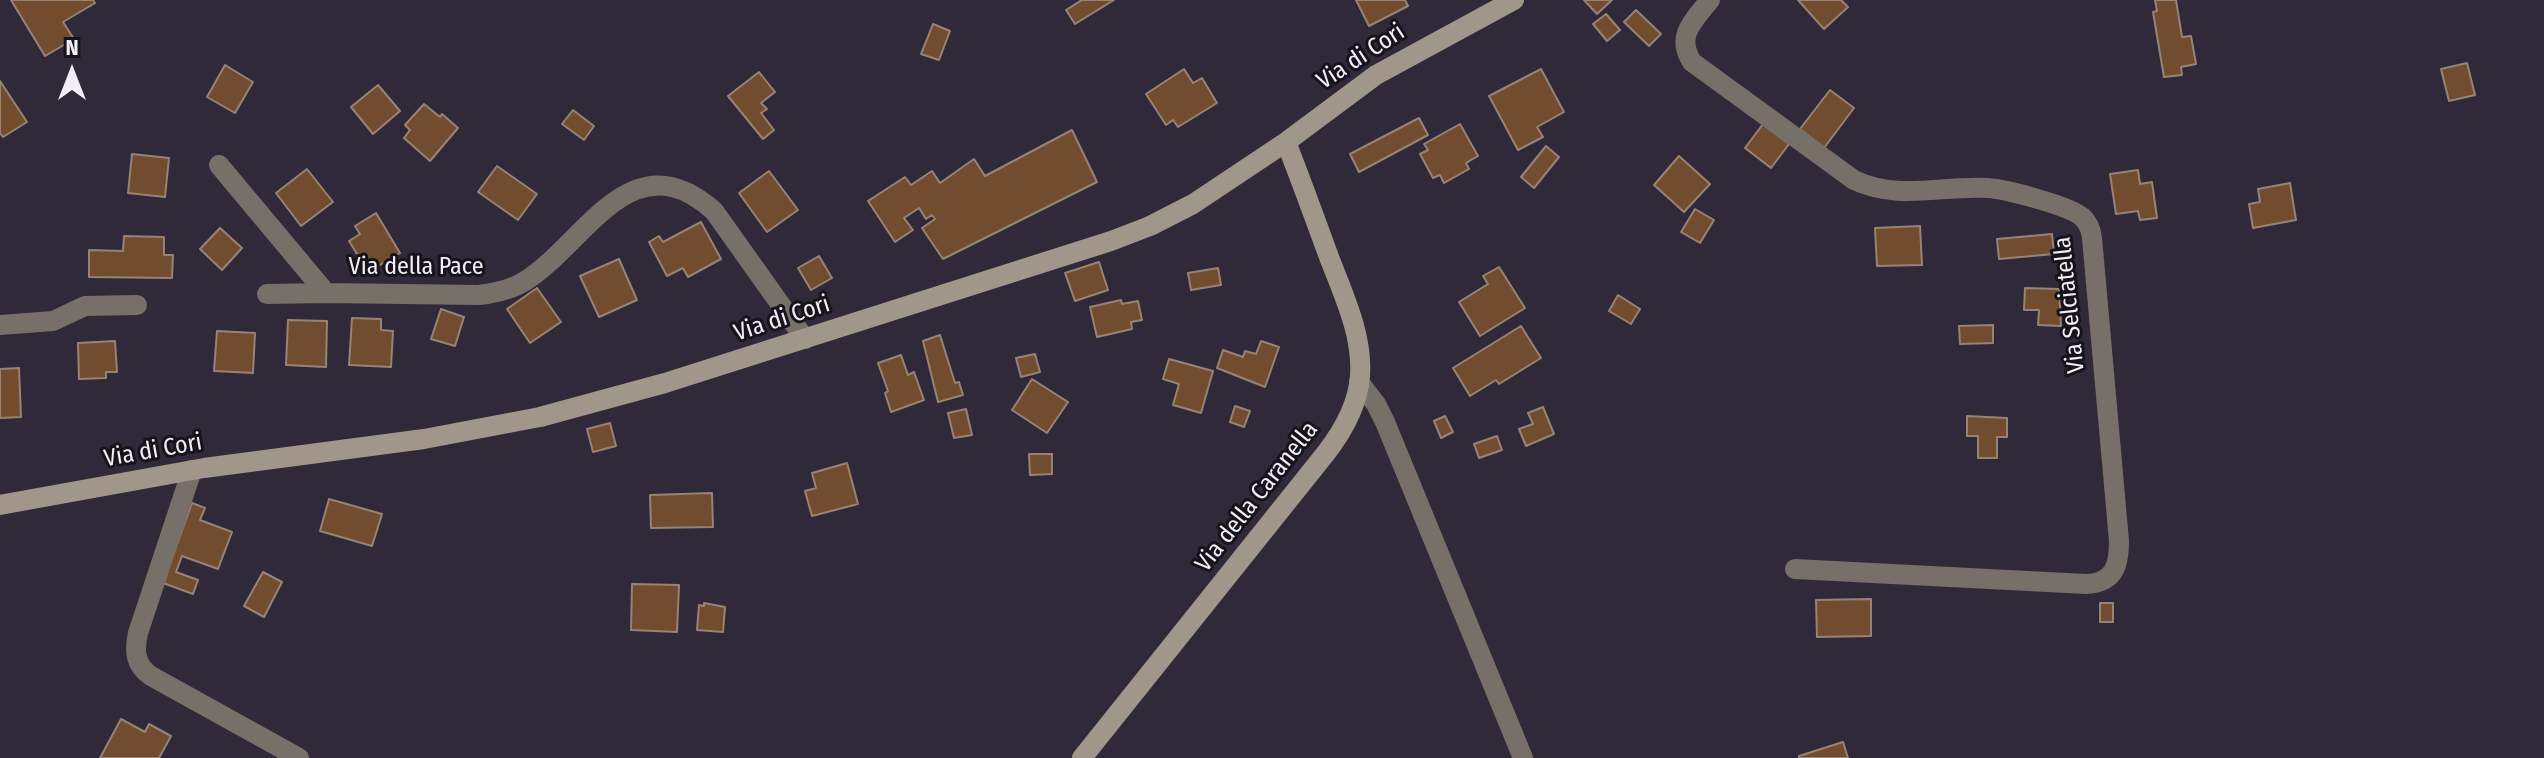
<!DOCTYPE html>
<html>
<head>
<meta charset="utf-8">
<style>
  body { margin:0 }
  #map { position:relative; width:2544px; height:758px; overflow:hidden; background:#30293a; font-family:"Fira Sans Condensed",sans-serif }
  canvas { display:block }
  .north { position:absolute; left:32px; top:32px; width:80px; height:80px; -webkit-text-stroke:6px #16131b; paint-order:stroke; rotate:0deg; font-size:22px; font-weight:700; line-height:32px; text-align:center; color:#f1edf9 }
  .north::after { content:''; display:block; margin:auto; width:28px; height:36px; background:#f1edf9; clip-path:polygon(50% 0,100% 100%,50% 72%,0 100%) }
</style>
</head>
<body>
<div id="map">
<canvas width="2544" height="758"></canvas>
<div class="north">N</div>
</div>
<script>
const g = document.querySelector('canvas').getContext('2d');
g.lineJoin = 'round';
function fillPath(path, color) {
  g.fillStyle = color;
  g.fill(path, 'evenodd');
}
function trace(path, color, width, dash) {
  g.strokeStyle = color;
  g.lineWidth = width;
  g.lineCap = dash ? 'butt' : 'round';
  g.setLineDash(dash || []);
  g.stroke(path);
}
function label(font, color, halo, rows, align = 'center') {
  g.font = font + ' "Fira Sans Condensed",sans-serif';
  g.lineWidth = 6;
  g.setLineDash([]);
  g.textBaseline = 'middle';
  g.strokeStyle = halo;
  g.fillStyle = color;
  for (const [text, x, y, turn = 0] of rows) {
    g.save();
    g.translate(x, y);
    g.rotate((+turn || 0) * Math.PI / 180);
    g.textAlign = isNaN(turn) ? turn : align;
    if (halo) g.strokeText(text, 0, 0);
    g.fillText(text, 0, 0);
    g.restore();
  }
}
const building = new Path2D(`
  M11,0h82l2,3 -32,19 11,17 -29,17z
  M1082,0h32l-39,24 -9,-14z
  M1356,0h49l3,6 -39,20z
  M1584,0h28l-15,14z
  M1798,0h43l7,7 -24,22z
  M2155,0h21l6,37 9,-1 5,28 -15,3 1,8 -18,2 -11,-65 4,-1z
  M1636,10l25,24 -12,12 -25,-24z
  M1606,14l14,16 -13,11 -14,-17z
  M933,24l17,7 -11,29 -18,-6z
  M2467,63l8,32 -26,6 -8,-32z
  M225,65l28,17 -18,31 -28,-16z
  M1184,69l9,14 9,-5 15,25 -39,24 -5,-7 -7,5 -20,-31z
  M1541,69l23,43 -27,15 6,10 -25,13 -29,-54z
  M759,72l16,20 -14,11 6,6 -6,4 13,17 -11,9 -35,-43z
  M0,81l27,41 -24,15 -3,-4z
  M378,85l22,26 -27,23 -22,-27z
  M1830,90l24,18 -30,40 -24,-19z
  M424,104l16,13 2,-3 16,14 -28,33 -26,-23 6,-8 -5,-5z
  M573,110l21,16 -10,14 -22,-16z
  M1419,118l9,17 -69,37 -9,-18z
  M1460,124l18,32 -12,7 3,6 -25,14 -4,-8 -7,3 -13,-24 8,-4 -4,-6z
  M1763,124l26,20 -18,24 -26,-20z
  M1072,130l25,52 -154,77 -21,-31 13,-9 -3,-4 -6,4 -7,-11 -15,10 9,12 -18,12 -27,-41 37,-24 6,8 21,-14 8,12 34,-24 11,17z
  M1546,146l13,11 -25,31 -13,-11z
  M132,154l37,4 -4,39 -37,-4z
  M1679,156l31,28 -26,28 -30,-27z
  M497,166l40,28 -19,26 -40,-28z
  M307,169l26,33 -32,24 -25,-33z
  M2138,170l2,14 12,-2 5,36 -17,2 -2,-9 -22,3 -6,-40z
  M769,171l29,39 -31,22 -28,-39z
  M2290,183l6,37 -43,8 -4,-24 11,-2 -2,-13z
  M1695,209l19,11 -14,23 -19,-11z
  M376,213l24,40 -32,19 -19,-31 11,-7 -5,-8z
  M701,222l20,37 -33,18 -5,-9 -16,8 -18,-34 10,-6 4,6z
  M1920,226l2,39 -45,1 -2,-38z
  M220,228l22,20 -20,22 -22,-21z
  M2052,234l2,20 -55,5 -2,-20z
  M124,236l40,1v18h9l-1,23 -83,-1v-27l34,1z
  M819,256l13,22 -21,12 -13,-22z
  M619,259l18,41 -38,17 -19,-41z
  M1099,262l9,28 -33,11 -10,-28z
  M1499,267l26,41 -45,28 -21,-34 29,-18 -5,-8z
  M1218,268l3,17 -30,5 -3,-17z
  M537,288l24,34 -31,21 -23,-34z
  M2025,288l34,1 2,37 -23,-1 1,-15h-15z
  M1618,295l22,14 -9,15 -22,-13z
  M1121,300l1,4 16,-3 4,19 -11,2 1,7 -35,8 -7,-30z
  M441,309l23,8 -9,29 -24,-7z
  M352,318l29,1v11l12,1 -2,36 -42,-2z
  M288,320l39,1 -1,46 -40,-2z
  M1993,325v18l-33,1 -1,-18z
  M1521,326l20,32 -42,26 -3,-4 -26,16 -17,-28z
  M217,331l38,2 -2,40 -39,-2z
  M940,335l15,48 4,-1 4,13 -25,7 -15,-61z
  M115,341l2,31h-11v6l-27,1 -1,-36z
  M1261,341l18,6 -14,40 -48,-19 6,-18 20,7 2,-6 11,3z
  M1035,354l5,18 -19,5 -5,-19z
  M901,355l7,20 6,-3 10,28 -33,12 -6,-19 3,-2 -10,-28z
  M1169,359l44,12 -12,42 -28,-8 6,-21 -16,-5z
  M19,368l2,49 -21,1v-49z
  M1032,379l36,23 -21,31 -35,-23z
  M1235,406l15,5 -6,16 -14,-5z
  M1543,407l11,27 -28,12 -7,-17 14,-5 -5,-11z
  M966,409l6,26 -18,3 -6,-25z
  M1445,416l8,16 -12,6 -7,-17z
  M1967,416l40,2v19h-10v21h-19v-22h-11z
  M610,423l6,23 -23,6 -6,-23z
  M1497,436l5,14 -23,8 -5,-14z
  M1029,454h23v20l-22,1z
  M847,463l11,41 -46,12 -7,-25 11,-3 -4,-15z
  M712,493l1,34 -62,1 -1,-33z
  M329,499l53,15 -10,32 -52,-15z
  M192,503l13,5 -5,12 32,12 -14,37 -36,-13 -6,16 22,8 -5,14 -30,-11z
  M263,572l19,10 -18,35 -20,-11z
  M632,584l47,1 -2,47 -46,-2z
  M1871,599v37l-54,1 -1,-37z
  M704,603l21,4 -2,25 -26,-2 2,-25 5,1z
  M2100,603h13v19h-13z
  M121,719l24,13 4,-8 22,12 -12,22h-59z
  M1843,742l5,16h-49v-2z`);
fillPath(building, '#724c2e');
trace(building, '#978375', 2);
trace(new Path2D(`
  M1710,0c-16,20 -35,36 -18,62l162,118c45,21 87,5 134,8 17,1 82,18 94,29 6,5 9,13 10,21l27,303c0,25 -5,42 -33,43l-291,-15
  M219,165l107,128 153,2c16,-2 32,-5 46,-14 61,-38 106,-144 189,-70l91,128
  M267,294l59,-1
  M0,325l53,-4 32,-15 52,-1
  M1359,382l17,22 9,18 138,336
  M192,470l-54,163c-4,18 -3,32 13,43l148,82`), '#767068', 20);
trace(new Path2D(`
  M0,505l204,-37 220,-29 116,-22 125,-34 446,-142 39,-15 43,-22 93,-62 90,-67 138,-75
  M1082,758l244,-305c17,-22 32,-49 34,-77 3,-41 -17,-82 -31,-119 -14,-38 -28,-77 -43,-115`), '#a09689', 20);
label('24px', '#f1edf9', '#16131b', [
  ["Via di Cori",1361,57,-33],
  ["Via della Pace",416,267],
  ["Via Selciatella",2070,305,-96],
  ["Via di Cori",782,319,-18],
  ["Via di Cori",153,451,-10],
  ["Via della Caranella",1257,497,-52]
]);
</script>
</body>
</html>
